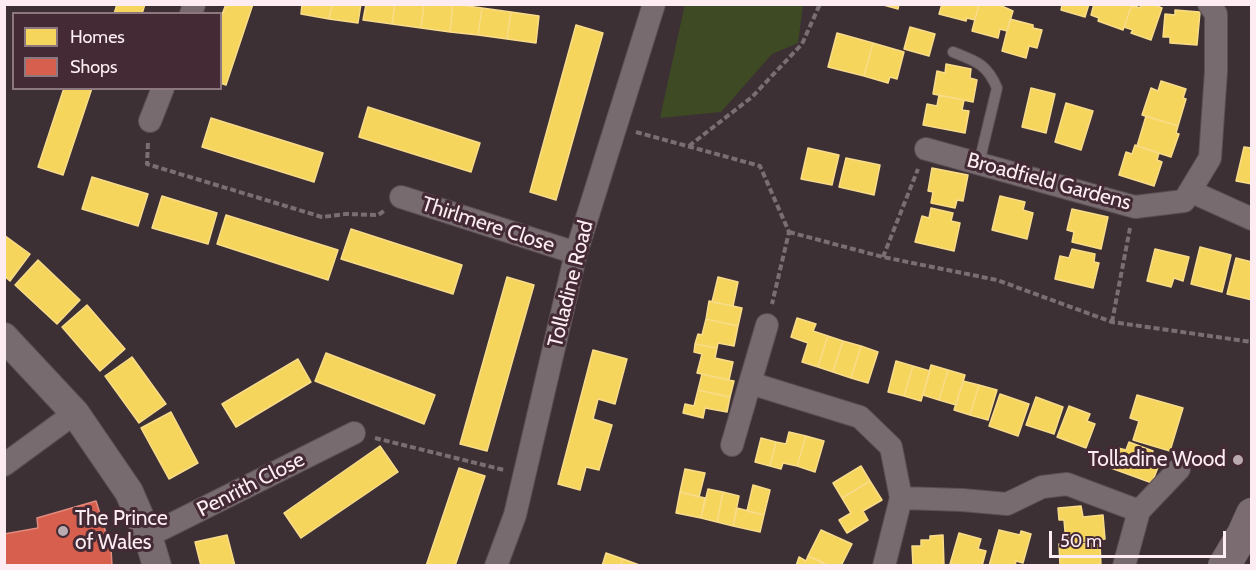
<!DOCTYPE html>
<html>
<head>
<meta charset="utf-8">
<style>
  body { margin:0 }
  #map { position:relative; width:1256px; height:570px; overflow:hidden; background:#3d3035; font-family:Cabin,sans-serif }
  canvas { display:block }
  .frame { position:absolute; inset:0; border:6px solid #fdedf2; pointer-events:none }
  .legend { position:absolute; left:12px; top:12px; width:210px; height:78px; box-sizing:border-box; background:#432a34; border:2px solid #8d7880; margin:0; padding:8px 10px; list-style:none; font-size:18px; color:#fdedf2 }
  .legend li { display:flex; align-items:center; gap:12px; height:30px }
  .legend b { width:30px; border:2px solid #8d7880 }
  .scale { position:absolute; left:1049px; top:531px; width:177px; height:27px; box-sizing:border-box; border:3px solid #fdedf2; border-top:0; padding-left:8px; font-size:18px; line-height:21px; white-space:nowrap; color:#fdedf2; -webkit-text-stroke:4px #432a34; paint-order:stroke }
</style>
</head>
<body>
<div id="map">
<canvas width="1256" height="570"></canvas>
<div class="frame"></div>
<ul class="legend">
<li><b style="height:16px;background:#f6d55c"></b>Homes</li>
<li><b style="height:16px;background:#d6604d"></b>Shops</li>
</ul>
<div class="scale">50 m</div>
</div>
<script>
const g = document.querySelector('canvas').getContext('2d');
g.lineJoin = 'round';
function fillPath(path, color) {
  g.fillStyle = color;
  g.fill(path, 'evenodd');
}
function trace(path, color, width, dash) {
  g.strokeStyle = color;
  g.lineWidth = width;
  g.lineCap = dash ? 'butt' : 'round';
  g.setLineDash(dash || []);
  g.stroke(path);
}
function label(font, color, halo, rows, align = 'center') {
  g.font = font + ' Cabin,sans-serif';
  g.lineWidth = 6;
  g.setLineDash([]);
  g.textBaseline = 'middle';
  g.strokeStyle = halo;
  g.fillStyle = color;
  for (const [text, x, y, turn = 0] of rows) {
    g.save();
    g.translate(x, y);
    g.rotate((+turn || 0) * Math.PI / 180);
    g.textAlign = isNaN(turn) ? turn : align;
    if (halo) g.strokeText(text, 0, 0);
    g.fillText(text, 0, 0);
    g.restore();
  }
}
fillPath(new Path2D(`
  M685,4l118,1 -5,38 -26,11 -51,58 -61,6z`), '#3e4a23');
const homes = new Path2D(`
  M117,4h28l-3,10h-28z
  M226,4h27l-27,81 -6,-2v-63z
  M302,4h30l-3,15 -28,-5z
  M332,4h29l-3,19 -29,-4z
  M366,4h29l-3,20 -29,-4z
  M395,4h29l-3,24 -29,-4z
  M424,4h29l-3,28 -29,-4z
  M453,4l29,4 -4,27 -28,-3z
  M880,4h19l-1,5z
  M942,4h37l-4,16 -8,-2 -1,3 -27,-7z
  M979,4h18l16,7 -6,20 -7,-2 -2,9 -26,-7z
  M1059,4h30l-4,13 -24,-7 1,-5z
  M1094,4h38l-9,26 -25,-9 1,-3 -8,-3z
  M1141,4h11l10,4 -11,32 -20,-7 2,-3 -9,-3 8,-22 8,3z
  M482,8l29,4 -4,27 -29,-4z
  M1175,10l25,2 -3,33 -27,-2v-6h-7l2,-23 10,1z
  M511,12l28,4 -3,27 -29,-4z
  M1010,19l23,6v3l9,2 -5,18 -8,-2 -3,12 -24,-7z
  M576,25l27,8 -47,167 -26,-8z
  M910,27l25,7 -6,22 -25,-7z
  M837,33l36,10 -9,33 -36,-9z
  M873,43l31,9 -7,27 -7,-2 -2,6 -24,-7z
  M946,64l25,5 -1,9 7,2 -4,22 -40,-8 4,-23 8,2z
  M1161,81l25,8 -3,9 3,1 -8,27 -36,-11 9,-27 7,3z
  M64,88h28l-29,87 -25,-8z
  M1031,88l24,6 -9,39 -24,-6z
  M939,95l25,5 -2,10 7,1 -4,22 -42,-8 4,-21 10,2z
  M1066,103l27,8 -12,39 -26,-8z
  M368,107l112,36 -9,29 -112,-35z
  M1146,116l32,10 -2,7 3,1 -8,23 -34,-11z
  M211,118l112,35 -9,29 -112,-35z
  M1135,145l24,8 -2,7 5,2 -8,24 -35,-11 7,-23 6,2z
  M1244,147l8,1v36l-16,-3z
  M808,148l31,7 -7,30 -31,-6z
  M846,158l34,7 -6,30 -35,-8z
  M932,168l36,7 -5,26 -6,-1 -2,8 -24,-5 2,-11 -5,-1z
  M92,177l56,17 -10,32 -56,-17z
  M162,196l55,17 -9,31 -56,-16z
  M1000,196l25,6 -2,8 10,3 -6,26 -35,-9z
  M931,208l22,5 -2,8 9,2 -6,28 -39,-9 7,-26 7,2z
  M1072,209l36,8 -7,32 -29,-7 2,-10 -7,-2z
  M226,215l112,35 -10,30 -111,-36z
  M351,229l111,36 -9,29 -112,-35z
  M4,235l26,19 -20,27 -6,-5z
  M1200,247l31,8 -9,37 -31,-8z
  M1072,249l23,5 -1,8 5,1 -6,25 -38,-9 5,-23 9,2z
  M1155,249l34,8 -6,24 -9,-3 -3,9 -24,-6z
  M1236,258l16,4v38l-25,-6z
  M38,260l42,40 -23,24 -42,-39z
  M507,277l27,8 -47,166 -27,-7z
  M718,277l20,5 -5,24 -21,-4z
  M709,301l33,7 -4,18 -32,-7z
  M87,305l38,44 -25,22 -38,-44z
  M797,318l19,6 -3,7 15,5 -10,31 -16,-5 6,-19 -17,-6z
  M706,319l32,7 -4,20 -16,-3 -1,5 -22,-4 3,-10 4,1z
  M828,336l15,5 -10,31 -15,-5z
  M843,341l18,5 -10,32 -18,-6z
  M695,344l22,4 -2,10 18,4 -4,18 -32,-7 5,-19 -8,-2z
  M861,346l17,6 -10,31 -17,-5z
  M593,350l34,9 -12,45 -17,-5 -5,20 19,6 -13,45 -13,-3 -6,23 -22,-6z
  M326,353l109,42 -11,29 -109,-43z
  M132,357l34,47 -27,19 -34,-47z
  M298,359l13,23 -75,45 -14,-23z
  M896,361l17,5 -9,30 -16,-4z
  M931,365l17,5 -9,30 -16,-5z
  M913,366l17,5 -9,30 -17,-5z
  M948,370l17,5 -9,30 -17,-5z
  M702,374l32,7 -4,16 -32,-7z
  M963,381l16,4 -9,30 -16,-5z
  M979,385l18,5 -9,30 -18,-5z
  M698,390l32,7 -3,15 -22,-4 -2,10 -20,-5 2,-9 9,2z
  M1000,394l29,10 -11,32 -29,-10z
  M1137,395l46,13 -13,43 -37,-11 6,-19 -9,-3z
  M1036,397l27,10 -9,27 -28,-9z
  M1069,406l21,8 -3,7 8,3 -9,24 -29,-11z
  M171,412l27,51 -29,16 -28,-51z
  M789,432l17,4 -9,30 -14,-3 -2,6 -11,-3 6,-24 10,2z
  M806,436l18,5 -9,31 -18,-6z
  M761,438l15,4 -6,24 -15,-4z
  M1129,442l24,9 -3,8 10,3 -8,21 -41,-15 7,-20 8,2z
  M380,446l18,26 -97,66 -17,-25z
  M861,466l9,15 -28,17 -9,-15z
  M459,468l26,8 -30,90h-29z
  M685,469l20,4 -6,24 -19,-5z
  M870,481l12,19 -19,11 5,9 -21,13 -8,-13 12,-7 -9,-15z
  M753,485l17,5 -6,25 -17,-4z
  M708,489l15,3 -6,30 -16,-4z
  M680,492l25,6 -4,20 -25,-5z
  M723,492l16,4 -6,30 -16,-4z
  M1081,506l2,11 20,-2 2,24 -39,4 -2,-23h-5l-1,-12z
  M737,508l27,7 -4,17 -27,-6z
  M821,530l31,14 -11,22h-12l-21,-10z
  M999,530l21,5 1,-4 10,3 -8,29 -7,-2 -1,5h-26z
  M959,533l22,6 -3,10 8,2 -4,15 -32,-2z
  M227,535l8,31h-34l-6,-24z
  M943,535l1,31h-31l-1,-20h9v-6h9v-4z
  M1100,543l1,23h-41l-1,-22z
  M606,553l17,6 -3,7h-18z
  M808,556l16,7 -1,3h-27l3,-9 7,4z
  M623,559l19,7h-22z`);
fillPath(homes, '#f6d55c');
trace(homes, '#f8dc89', 1.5);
const shops = new Path2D(`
  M96,501l15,48 1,17h-108v-32l34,-6 -1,-10z`);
fillPath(shops, '#d6604d');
trace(shops, '#e28a7e', 1.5);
const service = new Path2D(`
  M953,52c23,9 34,12 44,36l-18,75`);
const minor = new Path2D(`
  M191,14l3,-10
  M150,121l13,-33
  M926,149l209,58 49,-6 26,-43 6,-87v-57l-7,-10
  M1190,191l62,28
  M401,197l175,56
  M750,383l17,-58
  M732,445l18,-62 110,34 31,30 10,51 -17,68
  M4,465l71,-52
  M901,498l61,2 45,4 35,-17 25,-3 72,27 40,-42
  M148,536l206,-103
  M496,566l19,-51 61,-262 78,-249
  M1124,566l15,-55`);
const tertiary = new Path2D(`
  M4,337l71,76 54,79 19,44 9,30`);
const secondary = new Path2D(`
  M1224,566l19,-32 9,-20`);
trace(service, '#5b4f54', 12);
trace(minor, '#5b4f54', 24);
trace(tertiary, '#5b4f54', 30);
trace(secondary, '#5b4f54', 33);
trace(new Path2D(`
  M636,132l124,34 29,66 -17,72
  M148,143l-1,21 175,53 24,-3 32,1 6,-4
  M689,146l63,-49 50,-53 18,-40
  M789,232l94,25 114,23 115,42 140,20
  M883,257l35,-88
  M1112,322l18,-94
  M375,438l129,32`), '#796f72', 4, [6, 3]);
trace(service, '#776b70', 10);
trace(minor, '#776b70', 22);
trace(tertiary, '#776b70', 28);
trace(secondary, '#7a6c71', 32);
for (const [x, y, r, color] of [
  [1238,460,6,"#baabb0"],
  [63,531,6,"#baabb0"]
]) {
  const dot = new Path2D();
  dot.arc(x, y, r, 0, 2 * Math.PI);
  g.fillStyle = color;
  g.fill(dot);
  trace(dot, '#432a34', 2);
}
label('21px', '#fdedf2', '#432a34', [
  ["Broadfield Gardens",1049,182,15],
  ["Thirlmere Close",488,225,18],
  ["Tolladine Road",571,284,-76],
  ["Penrith Close",251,485,-27]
]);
label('21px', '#fdedf2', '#432a34', [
  ["Tolladine Wood",1226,460],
  ["The Prince",75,519,"left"],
  ["of Wales",75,543,"left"]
], 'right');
</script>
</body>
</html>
